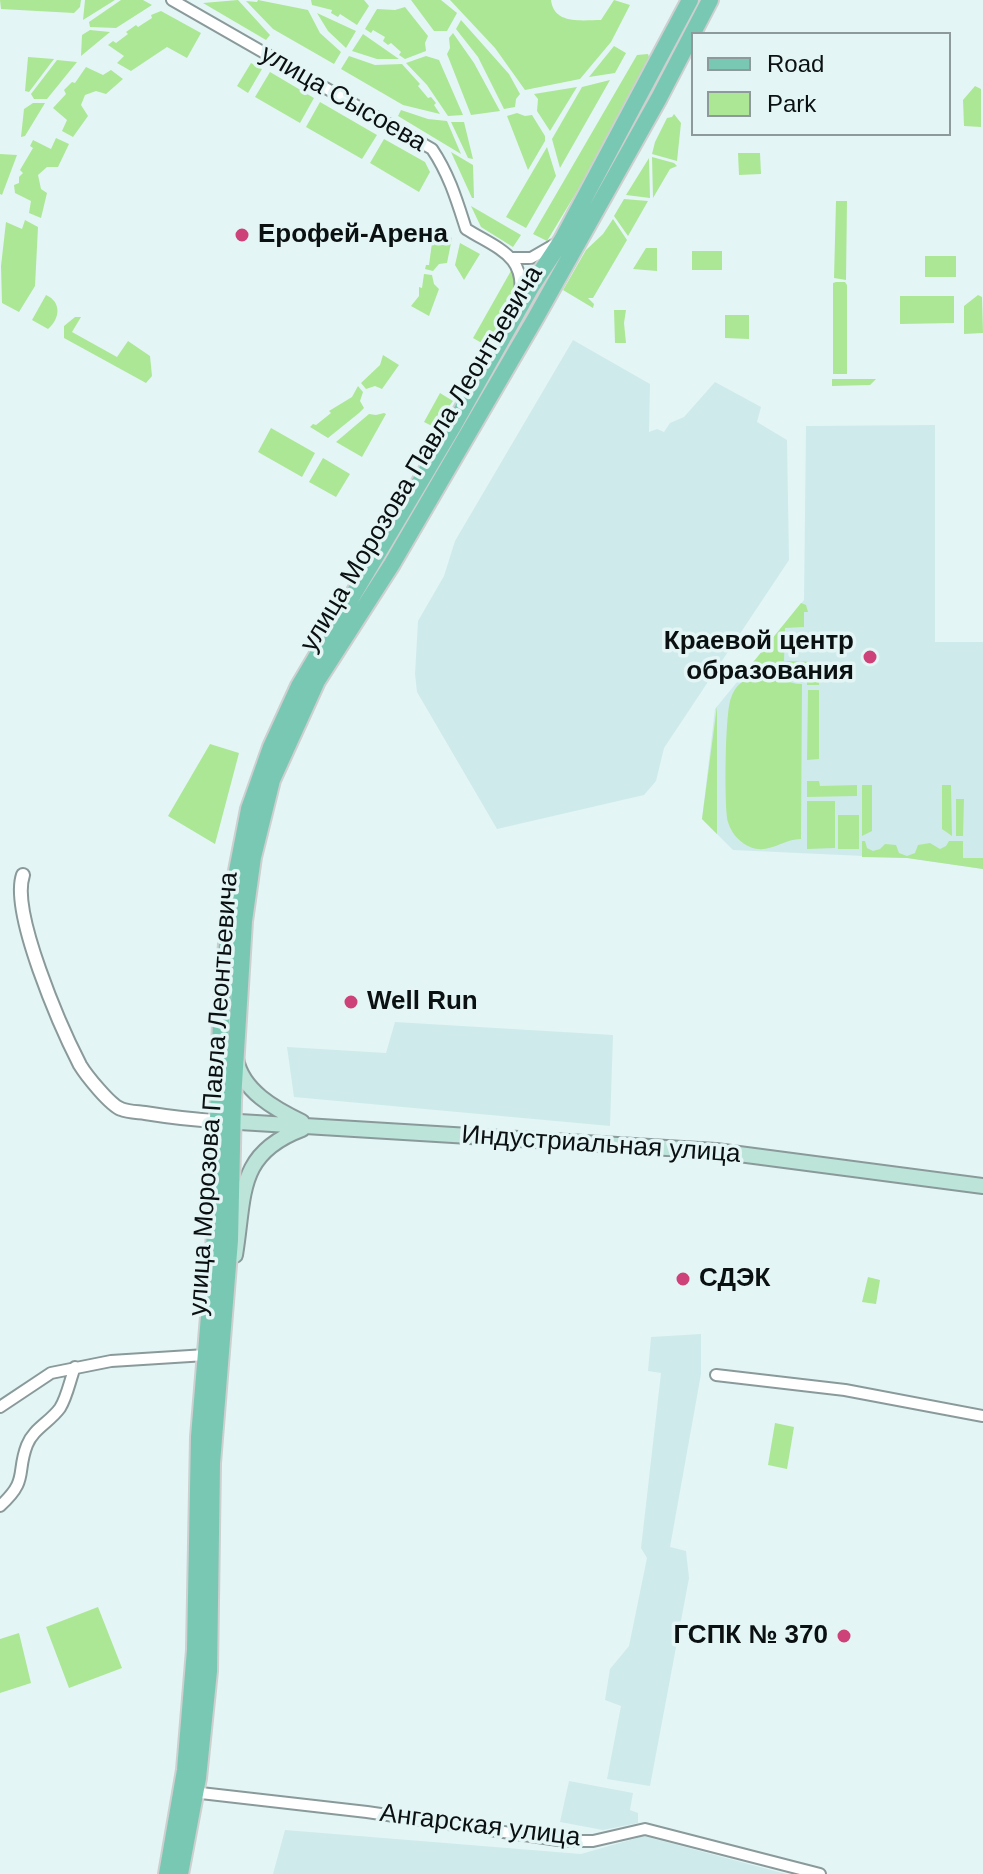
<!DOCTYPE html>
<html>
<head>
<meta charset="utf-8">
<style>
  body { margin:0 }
  #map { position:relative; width:983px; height:1874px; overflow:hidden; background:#e4f5f6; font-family:Helvetica,sans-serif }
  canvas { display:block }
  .legend { position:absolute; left:691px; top:32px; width:260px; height:104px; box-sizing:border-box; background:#e4f5f6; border:2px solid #8d999a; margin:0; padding:10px 14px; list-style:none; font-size:24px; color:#0b1011 }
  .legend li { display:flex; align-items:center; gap:16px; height:40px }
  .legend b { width:40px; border:2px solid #8d999a }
</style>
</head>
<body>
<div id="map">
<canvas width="983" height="1874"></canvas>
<ul class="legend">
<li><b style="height:10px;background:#79c8b3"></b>Road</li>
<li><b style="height:22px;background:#ace795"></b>Park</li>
</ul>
</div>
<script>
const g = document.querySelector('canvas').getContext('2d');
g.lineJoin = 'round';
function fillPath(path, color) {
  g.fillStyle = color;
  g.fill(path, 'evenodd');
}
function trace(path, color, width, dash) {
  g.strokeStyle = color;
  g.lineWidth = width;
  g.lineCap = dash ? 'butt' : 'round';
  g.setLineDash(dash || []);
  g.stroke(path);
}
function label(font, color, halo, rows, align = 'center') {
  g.font = font + ' Helvetica,sans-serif';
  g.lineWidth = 7;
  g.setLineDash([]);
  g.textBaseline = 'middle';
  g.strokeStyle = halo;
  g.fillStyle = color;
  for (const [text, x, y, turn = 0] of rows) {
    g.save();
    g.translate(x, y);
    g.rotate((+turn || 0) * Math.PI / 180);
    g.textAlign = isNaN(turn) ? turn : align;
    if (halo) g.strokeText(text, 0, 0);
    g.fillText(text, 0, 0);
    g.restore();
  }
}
fillPath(new Path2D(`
  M573,340l77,44 -1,48 8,-3 7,3 6,-9 14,-6 31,-35 46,25 -4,15 30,18 2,120 -125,188 -8,33 -12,14 -147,34 -80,-137 -2,-18 3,-53 26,-45 11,-35z
  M935,425v217h48v227l-76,-11 -174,-8 -31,-31 13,-110 89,-109 2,-174z
  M395,1022l218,13 -3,91 -316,-29 -7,-50 99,6z
  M701,1334v40l-31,173 16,4 3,27 -39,208 -43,-7 14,-73 -16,-6 5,-31 19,-23 18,-88 -6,-10 20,-175 -13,-2 3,-34z
  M569,1781l64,12 -3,17 8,3v10l-35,7 -43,-8z
  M285,1830l296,24 63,-18 142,38h-513z`), '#cfeaeb');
fillPath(new Path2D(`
  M0,0h81l-1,7 -6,6 -73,-4z
  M85,0h30l-32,20z
  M121,0h22l9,5 -36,23 -26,-1 -1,-5z
  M238,0l32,35 -4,5 -63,-37z
  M258,0l50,10 12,23 21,19 -7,12 -61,-35 -27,-28 11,1z
  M311,0h53l5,6 -12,19 -17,-11 -2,3 -7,-4 1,-3 -20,-5z
  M411,0h30l16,13 -10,18h-13z
  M450,0h101c3,25 31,20 50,20l13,-20 16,5 -19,37 -31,37 -55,11 -30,-42z
  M405,7l23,29 -3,7 1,8 -21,8 -6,-4 2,-3 -10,-9 -3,2 -5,-4 2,-4 -12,-7 -2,3 -6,-4 12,-20 18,1z
  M161,11l40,22 -14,25 -20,-11 -36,24 -14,-8 7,-7 -16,-11 5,-4 3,2 12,-9 -2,-2 10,-7 2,2 14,-9 -1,-3z
  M317,13l39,18 -10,17 -18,-17z
  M461,20l48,54 11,20 -4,5 -1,8 -11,2 -26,-52 -22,-28z
  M90,30l20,2 -29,24 1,-21z
  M453,33l21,30 26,48 -29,4 -24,-61 3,-6 -1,-10z
  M363,34l36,25h-22l-25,-8z
  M614,46l12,7 -11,20 -26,4z
  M648,54l1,3 -38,78 -64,106 -14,-7 104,-179z
  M349,56l26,9 27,-1 18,20 -2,2 10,12 3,-1 5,6 -2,2 6,9 -37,-9 -62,-36z
  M426,56l13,4 24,55 -15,1 -21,-31 -21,-22z
  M28,57l26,2 -25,33 -4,-1z
  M57,60l20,2 -30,37h-13l-3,-5z
  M251,63l11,6 -14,24 -11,-7z
  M86,67l17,8 8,-5 12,9 -17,15 -10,-3 -11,4 -4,10 7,11 -15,21 -11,-6 5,-11 -14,-12 13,-14 -2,-4 8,-8 3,1z
  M270,72l44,26 -14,25 -45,-26z
  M610,80l-50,88 -8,-29 30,-52z
  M975,86l6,3v38l-17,-1 -1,-26z
  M577,87l-27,44 -13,-20 1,-12 -4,-5z
  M320,102l57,33 -15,24 -56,-32z
  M33,103h12l-20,33 -4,1 3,-28z
  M401,110l27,9 19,2 14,33 -63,-38z
  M517,113l8,3 7,-1 13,21v5l-17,29 -21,-54z
  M674,114l7,9 -4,38 -25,-7 3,-12 12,-24 5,-1z
  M451,122h13l9,37 -5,-1z
  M56,138l13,6 -11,23h-11l-9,8 3,14 6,4 -6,25 -12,-5 2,-12 -16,-8 -1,-8 5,-2v-6l4,-4 -3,-3 13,-22 -3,-2 3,-6 18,9z
  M384,139l41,23 5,10 -11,20 -49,-29z
  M547,147l9,29 -30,52 -20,-11z
  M451,152l22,13 1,33h-2z
  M738,153h22l1,21 -22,1z
  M0,154l17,1 -15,40 -2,-1z
  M652,157l22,6 3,3 -7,3 -17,29z
  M649,158l1,40 -24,-3z
  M624,199l24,2 -20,35 -14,-20z
  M836,201h11l-1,79 -12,-2z
  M471,206l50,29 -8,12 -32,-20z
  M613,219l14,21 -34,58h-5l6,6 -1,4 -30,-18 23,-40 17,-16z
  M25,220l13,7 -3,59 -16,26 -17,-9 -1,-37 5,-44 16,7z
  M434,228l18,10 -5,25 -8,1 -6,7 -8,-2 1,-4h3z
  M460,243l20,11 -16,26 -9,-15z
  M646,248h11v23l-24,-2z
  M692,251h30v19h-30z
  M925,256h31v21h-31z
  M512,269c12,24 -13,55 -25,77l-14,-8z
  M424,274l8,1 2,9 5,5 -10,27 -18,-10 8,-10v-9l3,1z
  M836,282h9l2,3v89h-14v-91z
  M46,295c16,7 14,24 2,34l-16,-9z
  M978,295l4,2 1,36 -19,1v-28z
  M900,296h54v27l-54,1z
  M614,310h12l-2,13 2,20h-11z
  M725,315h24v24l-24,-1z
  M75,317h6l-9,15 45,25 11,-16 22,15 2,20 -6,7 -82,-45v-12z
  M383,355l16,10 -17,24 -7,-3 -9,3 -5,-6 19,-18z
  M876,379l-6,6 -38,1v-7z
  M358,386l5,6 -3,9 4,7 -5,5 -31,25 -18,-11 3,-3 3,1 15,-12 -2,-2 23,-14z
  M440,393l13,8 -19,26 -10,-5z
  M384,413l2,1 -24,43 -26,-15 33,-28 7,1z
  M271,428l44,25 -13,24 -44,-25z
  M323,458l27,16 -14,23 -27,-15z
  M801,603l5,2 2,7h-4v15l-19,1 -1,33 34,1 1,23h-12v-13l-61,-1z
  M758,674c17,-1 28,10 44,10l-1,155c-19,0 -33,17 -53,7 -10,-5 -17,-14 -20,-24 -4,-16 -3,-110 3,-124 4,-13 14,-20 27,-24z
  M808,690h11v69l-12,1z
  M717,706v128l-15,-15z
  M210,744l29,9 -24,91 -47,-28z
  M807,781h12l1,5 37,-1v11l-50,1z
  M862,785h10v46l-10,5z
  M942,785h9l1,51 -10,-7z
  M956,799h8l-1,37h-7z
  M807,801h28v47l-28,1z
  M838,815h21v34h-21z
  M862,841h3l2,7 6,3 7,-2 5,-5 11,1 3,8 8,3 8,-3 3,-8 12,-2 10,6 6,-3 3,-5h14v17h20v11l-76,-11 -45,-1z
  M868,1277l12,3 -4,24 -14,-2z
  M775,1423l19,4 -7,42 -19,-4z
  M98,1607l24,61 -53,20 -23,-61z
  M19,1633l12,50 -31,10v-54z`), '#ace795');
const minor = new Path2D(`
  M172,0l260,149c17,25 25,52 34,80 32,20 62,27 53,71
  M513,258h18l26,-15
  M716,1375l129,15 138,26
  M0,1407l51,-34 60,-12 95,-6
  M0,1506c29,-26 16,-33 27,-61 6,-16 23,-23 33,-37 7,-11 10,-28 15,-41
  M192,1792l175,20 198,29h28l52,-12 175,45`);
const tertiary = new Path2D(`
  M23,875c-13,37 38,153 57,190 6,10 30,40 41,44 7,3 17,3 24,4 25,4 48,7 73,8`);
const secondary = new Path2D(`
  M236,1059c6,32 39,50 66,63
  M223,1121l493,30 267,35
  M235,1255c10,-60 1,-101 67,-126`);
const primary = new Path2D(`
  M167,1874l18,-104 10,-120 4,-213 15,-181 7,-238 9,-111 19,-98 22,-62 28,-61 153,-258 79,-141 31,-47 128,-240
  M180,1874l18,-96 11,-107 3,-208 18,-223 3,-140 11,-179 9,-64 19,-77 45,-99 75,-117 143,-245 124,-221 51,-98`);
trace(minor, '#8a9a9b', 14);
trace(tertiary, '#8a9a9b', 16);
trace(secondary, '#8a9a9b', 18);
trace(primary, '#cecfcf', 20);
trace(minor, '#fff', 10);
trace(tertiary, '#fff', 12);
trace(secondary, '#bce4d9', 14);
trace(primary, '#79c8b3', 16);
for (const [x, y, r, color] of [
  [242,235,8,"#cd4278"],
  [870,657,8,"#cd4278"],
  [351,1002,8,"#cd4278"],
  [683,1279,8,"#cd4278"],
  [844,1636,8,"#cd4278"]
]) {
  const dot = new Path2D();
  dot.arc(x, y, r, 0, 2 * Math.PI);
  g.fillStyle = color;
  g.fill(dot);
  trace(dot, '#e4f5f6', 3);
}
label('26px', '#0b1011', '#e4f5f6', [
  ["улица Сысоева",343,99,30],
  ["улица Морозова Павла Леонтьевича",422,459,-59],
  ["улица Морозова Павла Леонтьевича",214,1094,-86],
  ["Индустриальная улица",601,1145,4],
  ["Ангарская улица",480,1826,7]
]);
label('bold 26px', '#0b1011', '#e4f5f6', [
  ["Ерофей-Арена",258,235],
  ["Краевой центр",854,642,"right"],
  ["образования",854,672,"right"],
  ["Well Run",367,1002],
  ["СДЭК",699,1279],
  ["ГСПК № 370",828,1636,"right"]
], 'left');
</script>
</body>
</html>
